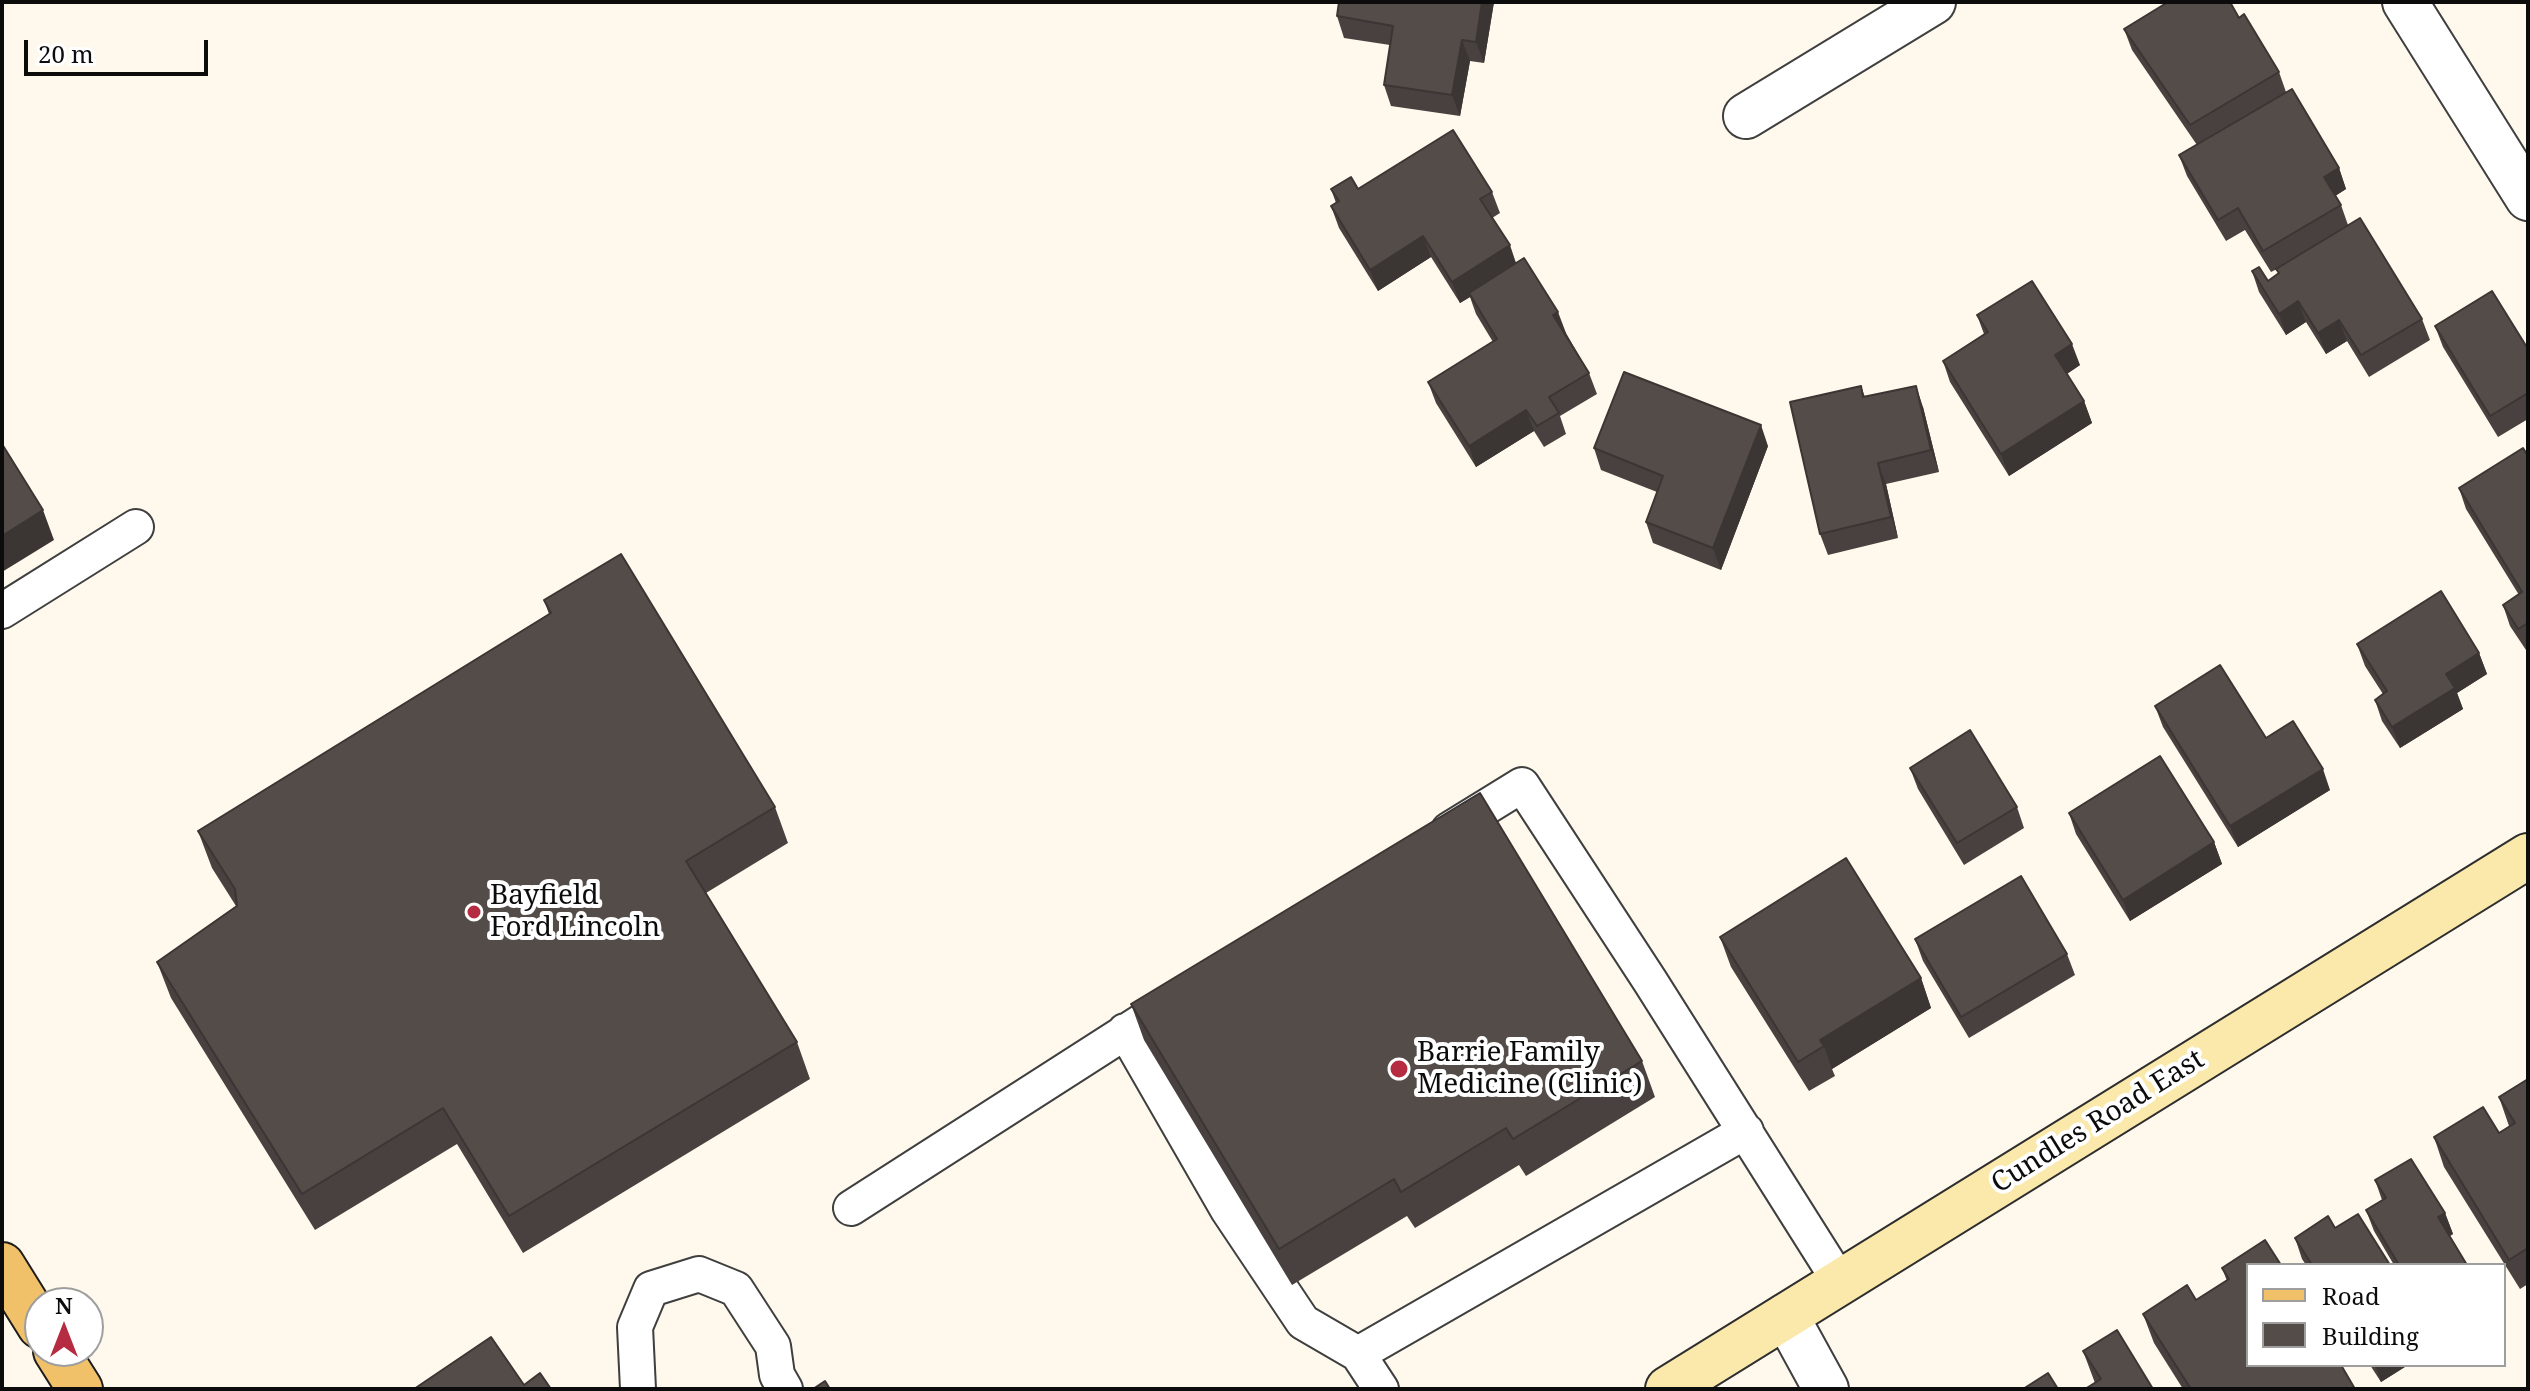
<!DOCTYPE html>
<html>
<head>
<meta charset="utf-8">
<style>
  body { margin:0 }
  #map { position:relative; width:2530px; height:1391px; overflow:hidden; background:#fef9ec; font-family:"Noto Serif",serif }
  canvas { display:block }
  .frame { position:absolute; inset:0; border:4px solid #0c0c0c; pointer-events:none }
  .legend { position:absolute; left:2246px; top:1263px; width:260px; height:104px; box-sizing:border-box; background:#fff; border:2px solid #9e9e9e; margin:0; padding:10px 14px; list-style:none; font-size:24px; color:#0c0c0c }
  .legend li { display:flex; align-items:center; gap:16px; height:40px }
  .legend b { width:40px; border:2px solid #9e9e9e }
  .north { position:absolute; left:24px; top:1287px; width:80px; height:80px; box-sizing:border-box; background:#fff; border:2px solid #9e9e9e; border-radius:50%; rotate:0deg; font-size:22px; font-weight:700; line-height:32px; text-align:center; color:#0c0c0c }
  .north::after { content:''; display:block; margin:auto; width:28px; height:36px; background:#b52c42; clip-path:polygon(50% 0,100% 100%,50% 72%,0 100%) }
  .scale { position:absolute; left:24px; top:40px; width:184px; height:36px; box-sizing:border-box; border:4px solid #0c0c0c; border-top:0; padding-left:10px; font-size:24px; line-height:28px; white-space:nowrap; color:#0c0c0c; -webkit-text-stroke:6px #fff; paint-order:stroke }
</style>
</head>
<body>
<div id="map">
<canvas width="2530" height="1391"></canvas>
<div class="frame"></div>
<ul class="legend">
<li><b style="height:10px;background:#f1c169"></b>Road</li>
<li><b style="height:22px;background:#544c49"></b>Building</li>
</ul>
<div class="north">N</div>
<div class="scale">20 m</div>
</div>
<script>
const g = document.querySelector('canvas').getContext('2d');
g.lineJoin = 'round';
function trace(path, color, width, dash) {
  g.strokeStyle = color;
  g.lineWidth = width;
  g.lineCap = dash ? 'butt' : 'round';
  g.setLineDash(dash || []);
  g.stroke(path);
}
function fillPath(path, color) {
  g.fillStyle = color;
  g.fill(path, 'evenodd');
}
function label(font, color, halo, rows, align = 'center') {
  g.font = font + ' "Noto Serif",serif';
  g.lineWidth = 8;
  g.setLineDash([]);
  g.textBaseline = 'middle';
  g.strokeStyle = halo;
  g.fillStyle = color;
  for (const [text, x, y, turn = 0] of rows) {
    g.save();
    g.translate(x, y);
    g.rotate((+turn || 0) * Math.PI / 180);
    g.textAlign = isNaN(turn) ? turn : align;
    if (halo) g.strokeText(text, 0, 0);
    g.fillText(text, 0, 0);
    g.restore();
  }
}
const lane = new Path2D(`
  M2,611l134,-84
  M1449,830l73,-45 128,196 190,301
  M1125,1031l103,179 75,112 55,32
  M851,1208l326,-209
  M638,1389l-3,-62 16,-38 48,-15 37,15 37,57 4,29 8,14
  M1381,1389l-23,-35 388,-223`);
const street = new Path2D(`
  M2405,2l123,196
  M1746,116l187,-114
  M1786,1316l40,73`);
const secondary = new Path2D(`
  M1668,1389l860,-533`);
const primary = new Path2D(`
  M2,1265l38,61
  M56,1351l24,38`);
trace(lane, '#3f3f3f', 38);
trace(street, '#3f3f3f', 48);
trace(secondary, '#2e2e2e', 48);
trace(primary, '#1d1d1d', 48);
trace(lane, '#fff', 34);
trace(street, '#fff', 44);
trace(secondary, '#fbe9ab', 44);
trace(primary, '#f1c169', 44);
fillPath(new Path2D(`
  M1339,2h155l-10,61 -14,-2 -10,55 -69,-10 -7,-21 6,-40 -46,-7 -7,-22z
  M2239,18l40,54 7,20 53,76 7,21 -11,7 6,9 7,20 74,94 8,21 -61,37 -22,-36 -21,13 -20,-32 -20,13 -27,-43 -7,-21 16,10 10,-7 -1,-5 -6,3 -26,-42 -19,11 -39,-65 -8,-21 18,-10 -65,-95 -8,-21z
  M1331,189l161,3 8,21 -8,5 24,45 50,70 23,40 8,21 -37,22 6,18 -22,13 -10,-16 -58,36 -40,-64 -8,-21 65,-40 -17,-28 -6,-17 -10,6 -29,-46 -53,34 -39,-63 -8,-22 5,-3z
  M1977,315l103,50 -13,9 17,27 8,22 -83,53 -59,-94 -7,-21 41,-27z
  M2435,326l93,23v70l-30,18 -55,-90z
  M1861,386l4,11 58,10 16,65 -53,12 12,54 -70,17 -8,-21z
  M1768,446l-47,124 -68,-27 -7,-21 11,-30 -56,-22 -7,-22z
  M2528,456v193l-2,1 -16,-24 -7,-21 16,-10 -53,-86 -7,-21z
  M544,600l231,207 13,36 -82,50 91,149 13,37 -287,174 -66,-109 -142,86 -144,-232 -14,-36 79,-56 -24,-38 -14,-37 351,-217z
  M2357,644l122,9 8,21 -30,19 6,16 -63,39 -18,-27 -7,-21 8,-6 -18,-28z
  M2155,706l111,32 64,52 -92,57 -75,-120z
  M1910,768l107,39 7,21 -60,37 -46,-76z
  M2069,813l145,29 8,22 -92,57 -54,-87z
  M1720,937l201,41 10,30 -99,61 3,7 -26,15 -78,-124z
  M1915,939l152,15 8,21 -106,63 -46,-77z
  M1131,1004l511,57 13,36 -129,79 -7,-11 -104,63 -8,-12 -115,69 -148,-245z
  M2528,1079v205l-8,5 -76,-122 -10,-30 65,-4 10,-7 -10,-29z
  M2375,1180l70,33 8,21 -3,2 17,29h-73l-20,-34 -8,-21 16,-10z
  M2335,1228l55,37h-84l-4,-6 -7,-21z
  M2222,1268l133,121h-172l-29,-46 -11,-29 53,-14 31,-19z
  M2083,1351l70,38 -58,-6z
  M2370,1365h38l-27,17z`), '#48413f');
fillPath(new Path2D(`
  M1482,2h12l-10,61 -8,-21z
  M1462,40l8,21 -10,55 -8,-21z
  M2339,168l7,21 -14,9 -8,-21z
  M1423,236l8,21 -53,34 -8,-21z
  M1510,245l7,21 -48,27 1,4 -10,6 -8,-21z
  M2298,301l8,21 -20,13 -7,-21z
  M1558,312l8,21 -5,3 -8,-21z
  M2339,320l8,21 -21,13 -8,-21z
  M2072,344l8,21 -18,12 -7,-22z
  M1916,386l7,21 16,65 -8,-22z
  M2084,401l8,22 -83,53 -8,-22z
  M1526,410l8,21 -58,36 -7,-21z
  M1761,425l7,21 -47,124 -8,-22z
  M1878,463l8,21 12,54 -7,-21z
  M43,510l11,30 -52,32v-36z
  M2479,653l8,21 -30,19 6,16 -63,39 -8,-21 54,-53z
  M2323,769l7,21 -92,57 -8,-21z
  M2214,842l8,22 -92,57 -7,-21z
  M1921,978l10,30 -99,61 -8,-23 -4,-6z
  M2445,1213l8,21 -7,4 -8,-21z
  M2375,1365h33l-27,17z`), '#3b3533');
const building = new Path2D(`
  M1339,2h143l-6,40 -14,-2 -10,55 -68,-10 9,-59 -56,-10z
  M2168,2h62l9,16 5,-4 35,58 -89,53 -66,-96z
  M2292,89l47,79 -15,9 17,28 -78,46 -25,-43 -20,12 -39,-65z
  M1453,130l39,62 -12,7 30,46 -58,37 -29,-46 -53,34 -39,-64 8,-5 -8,-12 20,-12 7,12z
  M2360,218l62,101 -61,36 -22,-35 -21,13 -20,-32 -19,13 -27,-43 7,-4 9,14 11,-8 -3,-4z
  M1524,258l34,54 -5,3 36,58 -40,24 10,16 -22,13 -11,-16 -57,36 -41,-64 69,-43 -28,-46z
  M2032,281l40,63 -17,11 29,46 -83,53 -58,-93 45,-29 -11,-17z
  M2492,291l36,58v44l-38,23 -55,-90z
  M1624,372l137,53 -48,123 -67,-26 17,-46 -69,-28z
  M1861,386l2,11 53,-11 15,64 -53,13 13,54 -71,17 -30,-132z
  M2,444l41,66 -41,26z
  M2523,448l5,8v167l-10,6 -15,-24 19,-13 -63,-104z
  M621,554l154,253 -89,54 111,181 -288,174 -66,-108 -141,86 -145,-232 80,-56 -2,-17 -37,-58 353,-218 -7,-13z
  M2441,591l38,62 -33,21 9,14 -63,39 -17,-27 12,-9 -30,-47z
  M2220,665l46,73 27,-17 30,48 -93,57 -75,-120z
  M1970,730l47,77 -60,36 -47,-75z
  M2160,756l54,86 -91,58 -54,-87z
  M1480,793l162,268 -129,78 -7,-11 -105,64 -7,-13 -115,70 -148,-245z
  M1846,858l75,120 -101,62 4,6 -26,16 -78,-125z
  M2021,876l46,78 -106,63 -46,-78z
  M2528,1079v169l-19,12 -75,-123 49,-30 16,26 16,-10 -16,-26z
  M2411,1159l34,54 -7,4 29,48h-68l-33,-55 20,-12 -11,-18z
  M2358,1214l32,51h-78l-17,-27 33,-22 7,12z
  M2265,1240l16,25h-33v100h93l14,24h-164l-48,-75 44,-29 9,15 33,-21 -7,-11z
  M2117,1330l36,59h-68l16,-10 -18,-28z
  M491,1337l33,48 16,-12 11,16h-137z
  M2048,1373l10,16h-35z
  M825,1381l5,8h-17z`);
fillPath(building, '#544c49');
trace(building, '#3b3533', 2);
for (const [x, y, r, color] of [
  [474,912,8,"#b52c42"],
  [1399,1069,10,"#b52c42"]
]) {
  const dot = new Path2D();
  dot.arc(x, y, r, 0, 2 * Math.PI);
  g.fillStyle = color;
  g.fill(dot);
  trace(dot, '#fff', 3);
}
label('28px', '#0c0c0c', '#fff', [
  ["Bayfield",490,896],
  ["Ford Lincoln",490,928],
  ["Barrie Family",1417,1053],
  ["Medicine (Clinic)",1417,1085]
], 'left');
label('28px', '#0c0c0c', '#fff', [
  ["Cundles Road East",2098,1122,-32]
]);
</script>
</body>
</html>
